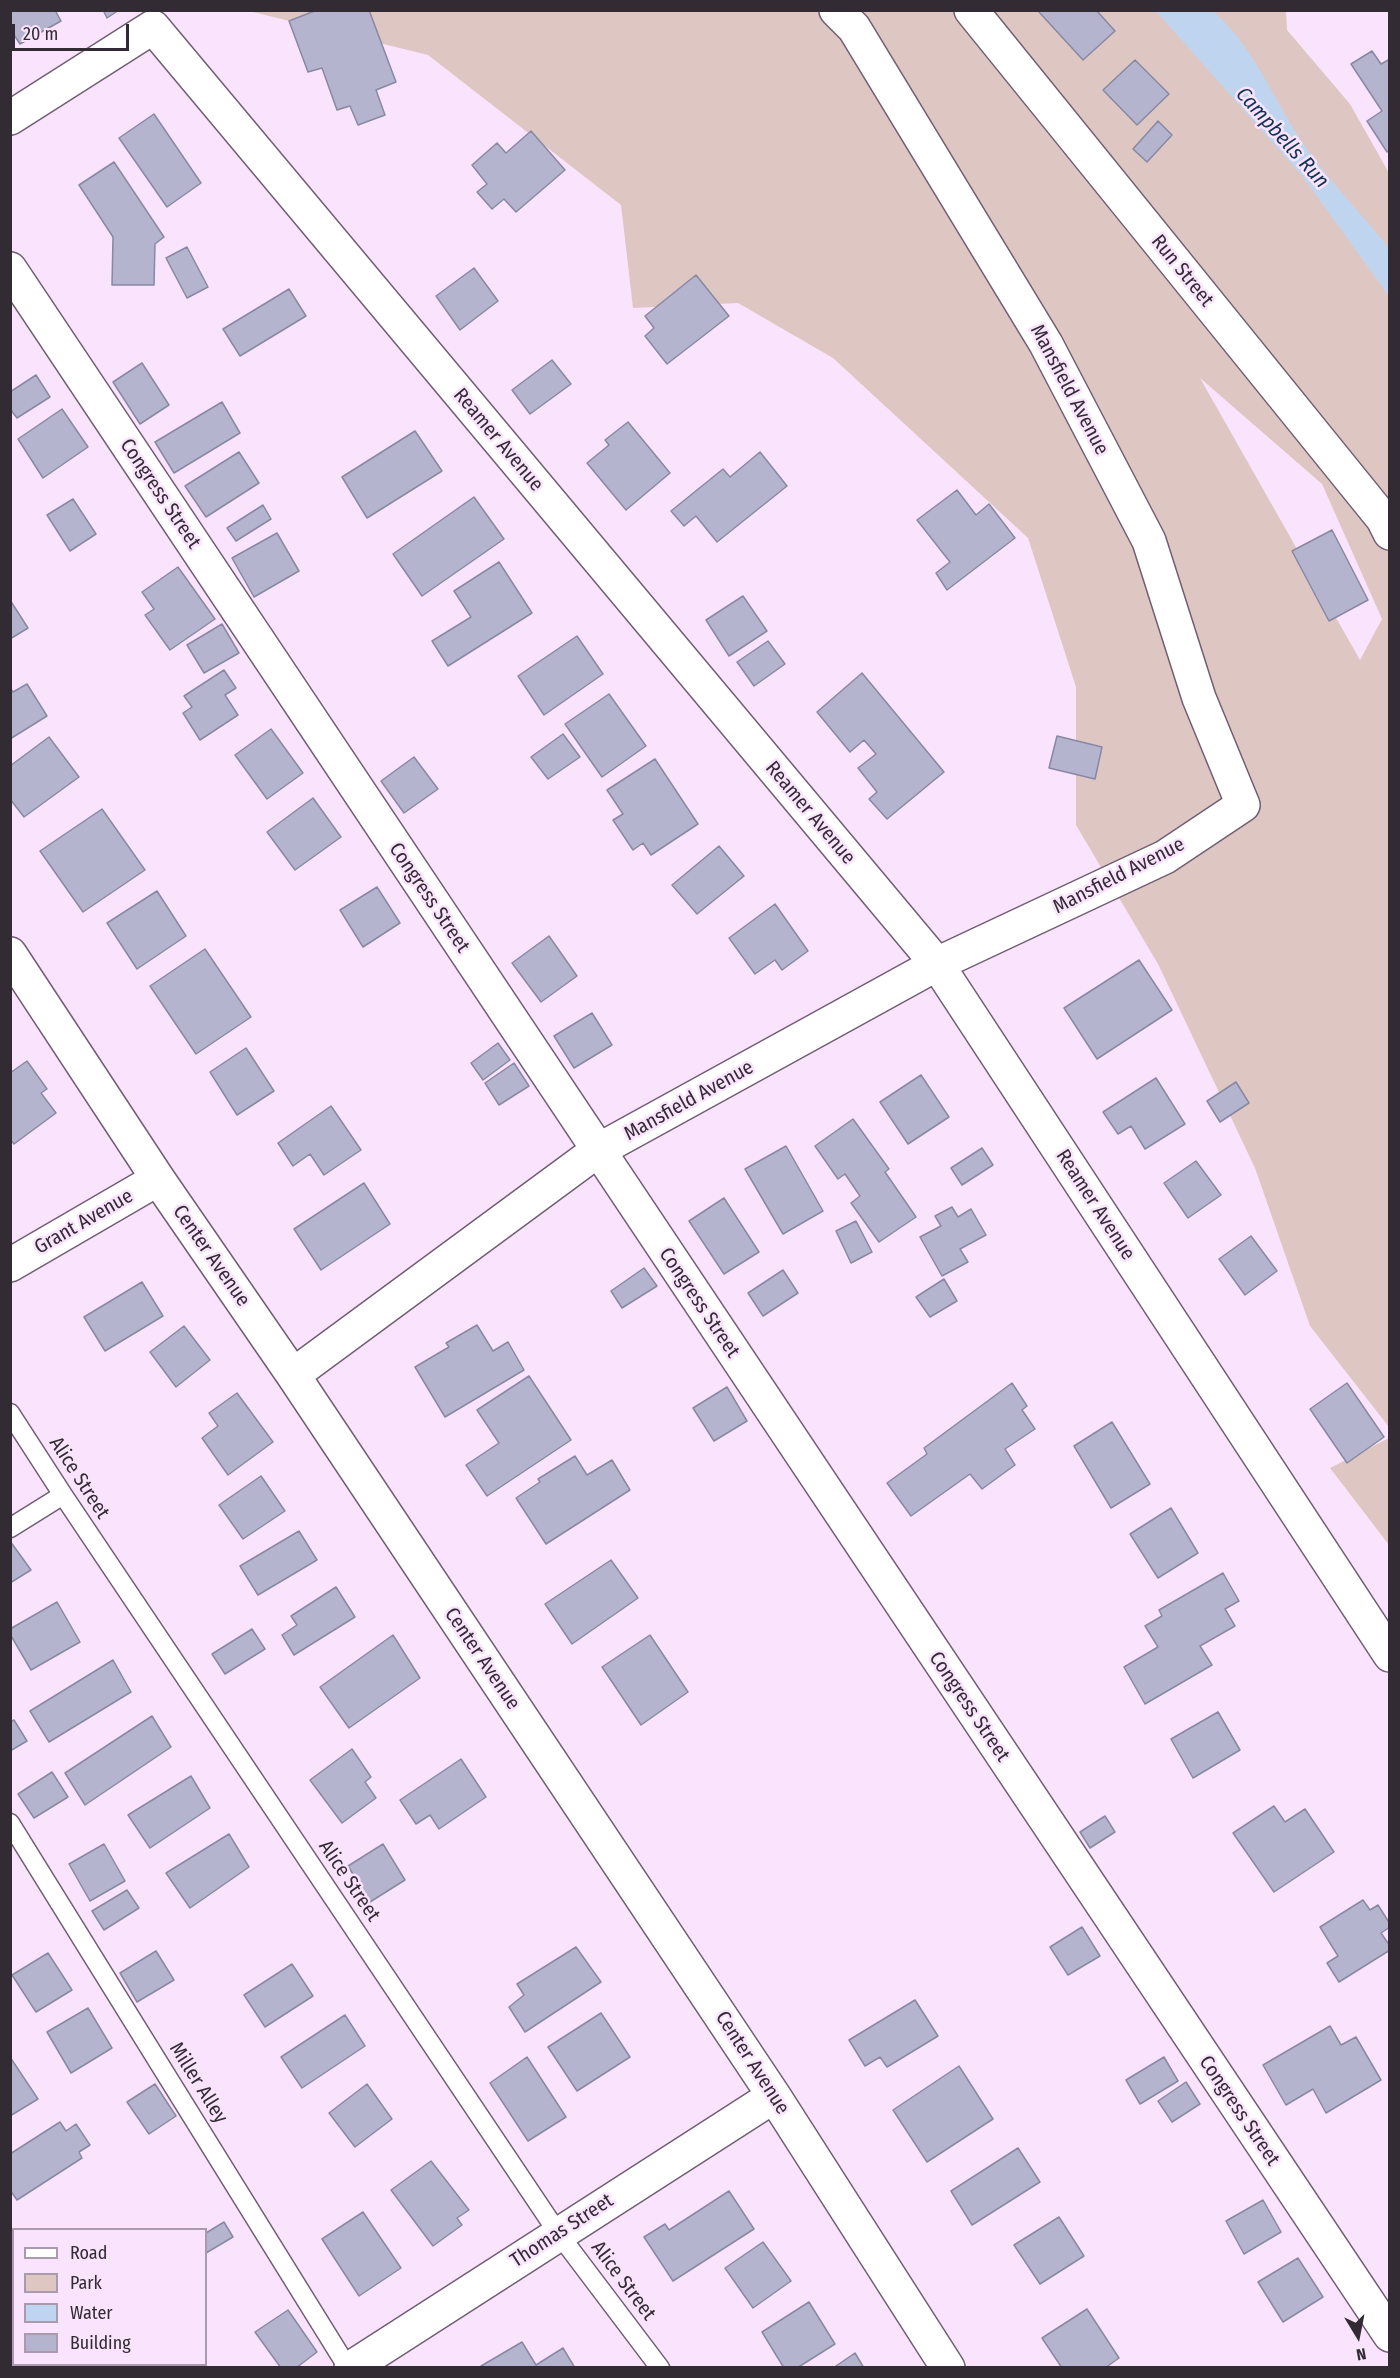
<!DOCTYPE html>
<html>
<head>
<meta charset="utf-8">
<style>
  body { margin:0 }
  #map { position:relative; width:1400px; height:2378px; overflow:hidden; background:#fae4fd; font-family:"Fira Sans Condensed",sans-serif }
  canvas { display:block }
  .frame { position:absolute; inset:0; border:12px solid #332b34; pointer-events:none }
  .legend { position:absolute; left:12px; top:2228px; width:195px; height:138px; box-sizing:border-box; background:#fae4fd; border:2px solid #aa9aad; margin:0; padding:8px 10px; list-style:none; font-size:18px; color:#332b34 }
  .legend li { display:flex; align-items:center; gap:12px; height:30px }
  .legend b { width:30px; border:2px solid #aa9aad }
  .north { position:absolute; left:1328px; top:2306px; width:60px; height:60px; -webkit-text-stroke:4px #fae4fd; paint-order:stroke; rotate:170deg; font-size:16px; font-weight:700; line-height:24px; text-align:center; color:#332b34 }
  .north::after { content:''; display:block; margin:auto; width:21px; height:27px; background:#332b34; clip-path:polygon(50% 0,100% 100%,50% 72%,0 100%) }
  .scale { position:absolute; left:12px; top:24px; width:117px; height:27px; box-sizing:border-box; border:3px solid #332b34; border-top:0; padding-left:8px; font-size:18px; line-height:21px; white-space:nowrap; color:#332b34; -webkit-text-stroke:4px #fae4fd; paint-order:stroke }
</style>
</head>
<body>
<div id="map">
<canvas width="1400" height="2378"></canvas>
<div class="frame"></div>
<ul class="legend">
<li><b style="height:8px;background:#fff"></b>Road</li>
<li><b style="height:16px;background:#dec7c3"></b>Park</li>
<li><b style="height:16px;background:#bfd5ef"></b>Water</li>
<li><b style="height:16px;background:#b5b4cf"></b>Building</li>
</ul>
<div class="north">N</div>
<div class="scale">20 m</div>
</div>
<script>
const g = document.querySelector('canvas').getContext('2d');
g.lineJoin = 'round';
function fillPath(path, color) {
  g.fillStyle = color;
  g.fill(path, 'evenodd');
}
function trace(path, color, width, dash) {
  g.strokeStyle = color;
  g.lineWidth = width;
  g.lineCap = dash ? 'butt' : 'round';
  g.setLineDash(dash || []);
  g.stroke(path);
}
function label(font, color, halo, rows, align = 'center') {
  g.font = font + ' "Fira Sans Condensed",sans-serif';
  g.lineWidth = 5;
  g.setLineDash([]);
  g.textBaseline = 'middle';
  g.strokeStyle = halo;
  g.fillStyle = color;
  for (const [text, x, y, turn = 0] of rows) {
    g.save();
    g.translate(x, y);
    g.rotate((+turn || 0) * Math.PI / 180);
    g.textAlign = isNaN(turn) ? turn : align;
    if (halo) g.strokeText(text, 0, 0);
    g.fillText(text, 0, 0);
    g.restore();
  }
}
fillPath(new Path2D(`
  M249,11h1037l1,19 63,74 39,69v1254l-79,-101 -55,-158 -97,-204 -82,-139v-138l-48,-149 -195,-180 -95,-55 -105,5 -12,-103 -193,-150zM1200,378l122,106 60,135 -22,41z
  M1389,1438v107l-59,-77z`), '#dec7c3');
fillPath(new Path2D(`
  M1156,11h57c43,38 61,91 93,137 24,33 53,64 80,96l3,9v43l-86,-119z`), '#bfd5ef');
const building = new Path2D(`
  M10,10h45l6,11 -41,23 -10,-15z
  M103,10h16l-12,8z
  M317,10h52l27,72 -20,8 9,25 -27,10 -8,-19 -13,4 -15,-42 -14,4 -19,-51z
  M1042,10h54l19,21 -32,29 -44,-48z
  M1372,51l9,13 9,-5v91l-3,2 -20,-31 15,-10 -31,-47z
  M1135,60l34,34 -32,31 -34,-35z
  M154,114l47,69 -34,24 -48,-69z
  M1158,121l14,14 -25,27 -14,-13z
  M531,131l34,39 -49,42 -12,-13 -12,10 -15,-17 10,-8 -15,-19 25,-22 9,10z
  M114,162l50,75 -9,7 -1,41h-42l1,-48 -34,-52z
  M187,247l21,40 -21,11 -21,-40z
  M474,268l24,33 -38,29 -24,-34z
  M696,275l33,41 -62,48 -22,-28 9,-8 -9,-12z
  M289,289l17,27 -66,40 -17,-27z
  M552,360l19,24 -41,30 -18,-24z
  M142,363l27,42 -29,19 -27,-42z
  M36,375l14,22 -33,21 -7,-9v-17z
  M222,402l18,31 -66,40 -19,-31z
  M62,409l26,38 -45,31 -25,-39z
  M628,422l42,51 -44,37 -39,-47 22,-18 -4,-5z
  M415,431l27,40 -75,47 -25,-41z
  M239,452l20,31 -53,34 -21,-31z
  M760,452l27,34 -70,56 -21,-26 -12,10 -13,-15 52,-42 7,8z
  M957,490l19,25 13,-11 26,34 -68,52 -11,-17 14,-11 -33,-42z
  M474,497l30,42 -82,57 -29,-42z
  M73,499l23,35 -26,17 -23,-36z
  M263,505l8,14 -35,22 -9,-13z
  M1332,530l36,70 -39,21 -37,-70z
  M277,533l22,38 -45,26 -22,-39z
  M499,562l33,51 -84,53 -16,-25 39,-24 -17,-26z
  M178,567l37,52 -45,31 -25,-35 9,-6 -12,-17z
  M743,596l24,35 -38,25 -23,-36z
  M10,600l18,28 -18,11z
  M222,624l17,29 -35,20 -17,-28z
  M577,636l26,38 -59,41 -26,-39z
  M768,641l17,23 -31,22 -17,-24z
  M224,670l12,18 -11,7 13,20 -38,25 -17,-27 9,-6 -8,-11z
  M862,673l82,99 -57,47 -18,-20 8,-7 -19,-24 18,-14 -12,-14 -14,12 -33,-40z
  M27,684l20,32 -37,23v-51l3,4z
  M609,694l37,52 -44,31 -37,-53z
  M271,729l32,44 -36,26 -32,-44z
  M563,734l17,23 -32,22 -17,-22z
  M1057,736l45,11 -7,32 -46,-11z
  M49,737l30,40 -55,40 -14,-18v-33z
  M414,757l24,32 -34,24 -23,-32z
  M655,759l43,65 -47,31 -8,-12 -10,7 -20,-30 10,-6 -16,-24z
  M313,798l28,39 -46,33 -28,-38z
  M102,809l43,61 -62,42 -43,-61z
  M719,846l25,30 -47,38 -25,-29z
  M377,887l23,36 -37,24 -23,-37z
  M157,891l29,45 -49,33 -30,-46z
  M775,904l33,47 -26,19 -7,-10 -20,14 -26,-36z
  M549,936l28,40 -36,26 -29,-39z
  M205,949l46,68 -55,37 -46,-68z
  M1139,960l33,50 -75,49 -33,-51z
  M592,1013l20,32 -38,23 -20,-32z
  M498,1043l12,17 -27,20 -12,-17z
  M246,1048l28,43 -37,24 -27,-43z
  M27,1061l20,28 -6,4 15,20 -42,31 -4,-5v-66z
  M514,1063l15,23 -30,19 -14,-22z
  M921,1075l28,42 -41,27 -28,-42z
  M1156,1078l29,46 -40,25 -14,-23 -13,8 -15,-22z
  M1236,1082l13,21 -29,19 -13,-21z
  M331,1106l30,44 -37,25 -14,-21 -17,12 -15,-23z
  M853,1119l36,50 -4,3 31,45 -37,25 -28,-39 9,-7 -15,-22 -7,5 -23,-33z
  M786,1146l37,65 -40,23 -38,-65z
  M982,1148l11,17 -31,20 -11,-17z
  M1196,1161l25,34 -33,23 -24,-35z
  M364,1183l26,41 -69,46 -27,-41z
  M724,1198l35,54 -35,22 -35,-53z
  M952,1207l6,10 13,-8 15,26 -26,14 8,13 -26,14 -22,-39 21,-11 -6,-10z
  M856,1221l16,31 -21,11 -15,-32z
  M1251,1236l26,35 -32,24 -26,-36z
  M644,1268l13,18 -35,22 -11,-17z
  M783,1270l15,23 -35,23 -15,-23z
  M944,1279l13,22 -27,16 -14,-20z
  M142,1282l21,34 -58,35 -21,-34z
  M477,1325l16,26 15,-9 16,28 -79,47 -30,-50 34,-20 -3,-4z
  M184,1326l26,34 -34,27 -26,-35z
  M529,1376l42,64 -84,56 -21,-31 33,-22 -22,-33z
  M1012,1383l15,23 -5,4 13,19 -30,20 10,16 -33,24 -12,-15 -59,42 -24,-33 40,-29 -3,-6z
  M1347,1383l37,54 -37,26 -37,-54z
  M727,1387l20,34 -33,20 -21,-33z
  M237,1393l36,49 -45,33 -26,-37 16,-12 -9,-13z
  M1112,1422l38,62 -39,24 -37,-62z
  M575,1456l12,19 25,-15 18,30 -84,54 -30,-46 24,-16 -2,-3z
  M261,1476l24,35 -42,28 -24,-34z
  M1171,1508l27,45 -40,25 -28,-44z
  M299,1531l18,29 -59,35 -18,-29z
  M10,1541l21,29 -21,13z
  M611,1560l27,38 -66,46 -27,-40z
  M1223,1573l16,28 -14,8 10,17 -35,20 12,19 -67,39 -21,-37 34,-20 -13,-21 17,-10 -3,-6z
  M336,1587l19,30 -61,38 -12,-20 15,-10 -6,-9z
  M57,1602l23,40 -49,28 -21,-36v-5z
  M252,1629l13,20 -40,25 -13,-20z
  M393,1635l27,43 -71,50 -29,-41z
  M650,1635l38,57 -47,33 -39,-58z
  M113,1660l18,32 -82,50 -19,-31z
  M1218,1712l22,38 -47,28 -22,-39z
  M152,1716l19,31 -86,58 -20,-32z
  M14,1720l13,21 -17,10v-29z
  M352,1749l19,28 -6,5 11,16 -34,25 -32,-43z
  M461,1759l25,38 -47,32 -9,-14 -14,9 -16,-24z
  M52,1772l16,25 -34,21 -16,-24z
  M191,1776l19,32 -60,40 -22,-33z
  M1274,1806l11,16 20,-13 29,43 -60,40 -41,-59z
  M1105,1816l10,16 -25,16 -10,-16z
  M229,1834l20,33 -59,41 -24,-35z
  M104,1844l21,37 -35,20 -21,-37z
  M383,1844l22,36 -35,22 -22,-36z
  M127,1890l12,18 -35,22 -12,-19z
  M1363,1900l7,10 8,-5 12,19v3l-9,6 9,13v4l-51,32 -12,-19 11,-7 -18,-29z
  M1082,1927l18,29 -32,19 -18,-28z
  M576,1947l25,35 -76,50 -16,-25 15,-12 -7,-11z
  M156,1951l18,29 -37,22 -17,-29z
  M48,1953l24,37 -36,22 -24,-37z
  M292,1964l21,32 -48,31 -21,-32z
  M915,2000l23,36 -51,31 -7,-10 -15,9 -16,-26z
  M88,2008l24,40 -41,25 -24,-41z
  M601,2013l29,44 -53,34 -29,-44z
  M345,2015l20,31 -63,42 -21,-31z
  M1330,2026l11,19 15,-8 25,43 -55,33 -13,-24 -27,16 -23,-40z
  M10,2057l28,42 -28,17z
  M527,2057l39,60 -38,24 -38,-58z
  M1164,2057l14,24 -38,23 -14,-24z
  M959,2066l34,53 -66,43 -34,-52z
  M1186,2082l14,22 -28,18 -14,-21z
  M155,2084l21,32 -27,18 -22,-32z
  M367,2084l25,35 -37,28 -26,-34z
  M60,2122l6,9 10,-7 14,21 -11,7 3,6 -65,42 -7,-10v-36z
  M1018,2148l22,34 -68,43 -21,-34z
  M431,2161l38,49 -12,8 5,7 -29,21 -42,-56z
  M729,2191l25,38 -81,52 -29,-44 21,-13 4,6z
  M1263,2200l18,32 -37,22 -18,-33z
  M363,2212l38,56 -42,28 -37,-57z
  M1059,2217l25,39 -44,28 -26,-39z
  M224,2222l9,15 -27,16v-20z
  M763,2242l28,39 -38,27 -28,-40z
  M1298,2258l25,39 -40,25 -25,-40z
  M809,2302l26,42 -38,24h-13l-22,-36z
  M1087,2309l32,49 -14,10h-43l-20,-30z
  M288,2310l29,42 -21,16h-15l-26,-36z
  M522,2342l14,23 27,-17 12,20h-93l-1,-2z
  M855,2353l9,15h-31z`);
fillPath(building, '#b5b4cf');
trace(building, '#8988a3', 1.5);
const service = new Path2D(`
  M10,1413l53,82 495,738 102,135
  M10,1528l53,-33
  M10,1823l338,545`);
const minor = new Path2D(`
  M971,10l412,509 7,14
  M10,118l143,-91 784,937 453,691
  M10,269l1380,2066
  M10,954l148,225 135,196 481,721 174,272
  M10,1265l148,-86
  M293,1375l304,-224 340,-187 228,-107 78,-52 -44,-107 -50,-157 -103,-197 -192,-316 -18,-18
  M10,2286l4,4
  M64,2364l2,4
  M351,2368l423,-272`);
trace(service, '#705e73', 21);
trace(minor, '#705e73', 36);
trace(service, '#fff', 18);
trace(minor, '#fff', 33);
label('20px', '#332b34', '#fae4fd', [
  ["Run Street",1182,271,51],
  ["Mansfield Avenue",1069,390,62],
  ["Reamer Avenue",498,440,50],
  ["Congress Street",160,494,56],
  ["Reamer Avenue",810,813,50],
  ["Mansfield Avenue",1119,876,-27],
  ["Congress Street",429,898,56],
  ["Mansfield Avenue",689,1101,-29],
  ["Reamer Avenue",1095,1205,57],
  ["Grant Avenue",84,1222,-30],
  ["Center Avenue",211,1256,55],
  ["Congress Street",699,1303,56],
  ["Alice Street",79,1478,57],
  ["Center Avenue",482,1659,56],
  ["Congress Street",969,1707,56],
  ["Alice Street",349,1881,56],
  ["Center Avenue",752,2063,57],
  ["Miller Alley",198,2083,58],
  ["Congress Street",1239,2111,56],
  ["Thomas Street",562,2231,-33],
  ["Alice Street",623,2281,53]
]);
label('italic 21px', '#123355', '#fae4fd', [
  ["Campbells Run",1282,138,48]
]);
</script>
</body>
</html>
